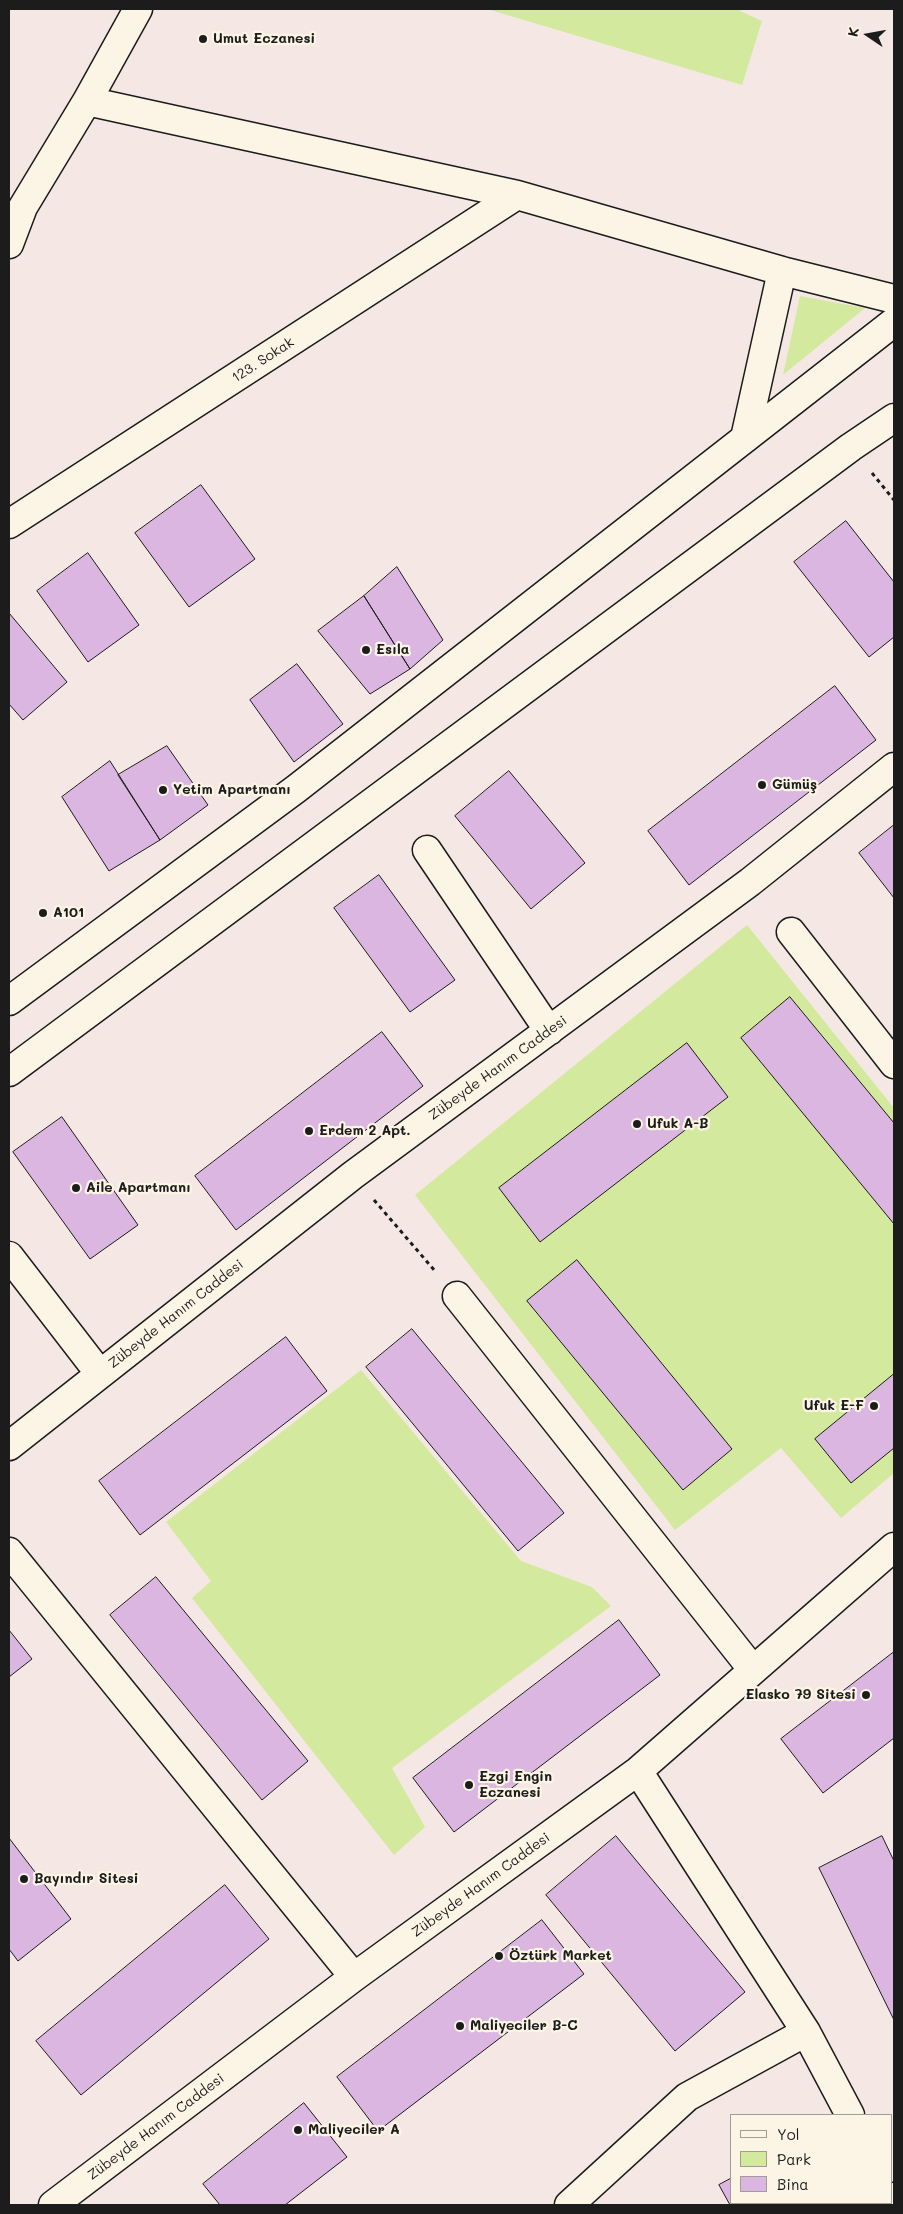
<!DOCTYPE html>
<html>
<head>
<meta charset="utf-8">
<style>
  body { margin:0 }
  #map { position:relative; width:903px; height:2214px; overflow:hidden; background:#f5e8e4; font-family:Mali,sans-serif }
  canvas { display:block }
  .frame { position:absolute; inset:0; border:10px solid #1c1c1c; pointer-events:none }
  .legend { position:absolute; left:730px; top:2114px; width:162px; height:90px; box-sizing:border-box; background:#fcf5e5; border:1px solid #a29e95; margin:0; padding:6px 9px; list-style:none; font-size:15px; color:#1c1c1c }
  .legend li { display:flex; align-items:center; gap:10px; height:25px }
  .legend b { width:25px; border:1px solid #a29e95 }
  .north { position:absolute; left:843px; top:10px; width:50px; height:50px; -webkit-text-stroke:4px #fcf5e5; paint-order:stroke; rotate:282deg; font-size:14px; font-weight:700; line-height:20px; text-align:center; color:#1c1c1c }
  .north::after { content:''; display:block; margin:auto; width:18px; height:22px; background:#1c1c1c; clip-path:polygon(50% 0,100% 100%,50% 72%,0 100%) }
</style>
</head>
<body>
<div id="map">
<canvas width="903" height="2214"></canvas>
<div class="frame"></div>
<ul class="legend">
<li><b style="height:6px;background:#fcf5e5"></b>Yol</li>
<li><b style="height:14px;background:#d3e99d"></b>Park</li>
<li><b style="height:14px;background:#dab6e0"></b>Bina</li>
</ul>
<div class="north">K</div>
</div>
<script>
const g = document.querySelector('canvas').getContext('2d');
g.lineJoin = 'round';
function fillPath(path, color) {
  g.fillStyle = color;
  g.fill(path, 'evenodd');
}
function trace(path, color, width, dash) {
  g.strokeStyle = color;
  g.lineWidth = width;
  g.lineCap = dash ? 'butt' : 'round';
  g.setLineDash(dash || []);
  g.stroke(path);
}
function label(font, color, halo, rows, align = 'center') {
  g.font = font + ' Mali,sans-serif';
  g.lineWidth = 4.5;
  g.setLineDash([]);
  g.textBaseline = 'middle';
  g.strokeStyle = halo;
  g.fillStyle = color;
  for (const [text, x, y, turn = 0] of rows) {
    g.save();
    g.translate(x, y);
    g.rotate((+turn || 0) * Math.PI / 180);
    g.textAlign = isNaN(turn) ? turn : align;
    if (halo) g.strokeText(text, 0, 0);
    g.fillText(text, 0, 0);
    g.restore();
  }
}
fillPath(new Path2D(`
  M487,9h249l26,12 -20,64z
  M800,296l65,12 -82,67z
  M747,925l147,183v365l-53,45 -60,-70 -106,82 -260,-335z
  M361,1370l160,191 71,26 19,19 -219,162 33,59 -31,28 -202,-257 19,-17 -45,-59z`), '#d3e99d');
const building = new Path2D(`
  M201,485l54,74 -66,48 -54,-74z
  M846,521l48,61v55l-25,20 -75,-95z
  M88,553l51,72 -51,37 -51,-71z
  M397,567l46,73 -33,29 -46,-73z
  M364,596l46,73 -40,25 -52,-63z
  M9,613l58,69 -44,38 -14,-16z
  M297,664l46,60 -49,38 -44,-62z
  M835,686l41,54 -187,145 -41,-54z
  M167,746l41,59 -48,35 -42,-65z
  M110,761l50,79 -51,31 -47,-74z
  M509,771l76,92 -54,46 -76,-93z
  M894,825v73l-35,-45z
  M379,875l76,105 -45,32 -76,-104z
  M790,997l104,126v101l-153,-186z
  M382,1032l41,54 -187,144 -41,-54z
  M687,1043l41,54 -188,145 -41,-54z
  M62,1117l76,108 -48,34 -77,-107z
  M577,1260l155,189 -49,41 -156,-189z
  M412,1329l152,184 -46,38 -152,-184z
  M286,1337l41,54 -187,144 -41,-54z
  M894,1374v74l-43,35 -36,-44z
  M156,1577l152,184 -46,39 -152,-185z
  M619,1620l41,55 -206,157 -41,-54z
  M9,1630l23,29 -23,18z
  M894,1652v86l-71,55 -42,-54z
  M616,1836l129,156 -70,59 -129,-156z
  M882,1836l12,25v159l-75,-152z
  M9,1838l62,81 -53,42 -9,-12z
  M225,1885l44,54 -188,156 -45,-54z
  M542,1920l42,54 -206,157 -41,-54z
  M304,2103l43,54 -62,48h-65l-17,-21z
  M732,2178v25h81l1,2h-84l-11,-20z`);
fillPath(building, '#dab6e0');
trace(building, '#1c1c1c', 1);
const minor = new Path2D(`
  M87,101l430,94 265,76 112,28
  M9,244l14,-37 64,-106 51,-92
  M745,438l37,-167
  M9,524l508,-329
  M427,850l122,181
  M791,932l103,132
  M9,1256l91,118
  M457,1296l296,374
  M9,1446l344,-271 397,-293 144,-115
  M9,1552l345,425
  M638,1771l168,261 44,83
  M892,2197l2,5
  M53,2205l301,-228 284,-206 256,-224
  M569,2205l118,-108 119,-65`);
const secondary = new Path2D(`
  M9,1001l287,-212 598,-467
  M9,1072l842,-625 43,-29`);
trace(minor, '#1c1c1c', 31);
trace(secondary, '#1c1c1c', 31);
trace(new Path2D(`
  M872,473l22,27
  M374,1200l61,71`), '#1c1c1c', 3, [4, 4]);
trace(minor, '#fcf5e5', 28);
trace(secondary, '#fcf5e5', 28);
for (const [x, y, r, color] of [
  [203,39,5,"#1c1c1c"],
  [366,650,5,"#1c1c1c"],
  [762,785,5,"#1c1c1c"],
  [163,790,5,"#1c1c1c"],
  [43,913,5,"#1c1c1c"],
  [637,1124,5,"#1c1c1c"],
  [309,1131,5,"#1c1c1c"],
  [76,1188,5,"#1c1c1c"],
  [874,1406,5,"#1c1c1c"],
  [866,1695,5,"#1c1c1c"],
  [469,1785,5,"#1c1c1c"],
  [24,1879,5,"#1c1c1c"],
  [499,1956,5,"#1c1c1c"],
  [460,2026,5,"#1c1c1c"],
  [298,2130,5,"#1c1c1c"]
]) {
  const dot = new Path2D();
  dot.arc(x, y, r, 0, 2 * Math.PI);
  g.fillStyle = color;
  g.fill(dot);
  trace(dot, '#fcf5e5', 2);
}
label('bold 14px', '#1c1c1c', '#fcf5e5', [
  ["Umut Eczanesi",213,39],
  ["Esıla",376,650],
  ["Gümüş",772,785],
  ["Yetim Apartmanı",173,790],
  ["A101",53,913],
  ["Ufuk A-B",647,1124],
  ["Erdem 2 Apt.",319,1131],
  ["Aile Apartmanı",86,1188],
  ["Ufuk E-F",864,1406,"right"],
  ["Elasko 79 Sitesi",856,1695,"right"],
  ["Ezgi Engin",479,1777],
  ["Eczanesi",479,1793],
  ["Bayındır Sitesi",34,1879],
  ["Öztürk Market",509,1956],
  ["Maliyeciler B-C",470,2026],
  ["Maliyeciler A",308,2130]
], 'left');
label('14px', '#1c1c1c', '#fcf5e5', [
  ["123. Sokak",263,360,-33],
  ["Zübeyde Hanım Caddesi",498,1068,-36],
  ["Zübeyde Hanım Caddesi",176,1314,-38],
  ["Zübeyde Hanım Caddesi",481,1885,-36],
  ["Zübeyde Hanım Caddesi",156,2127,-37]
]);
</script>
</body>
</html>
